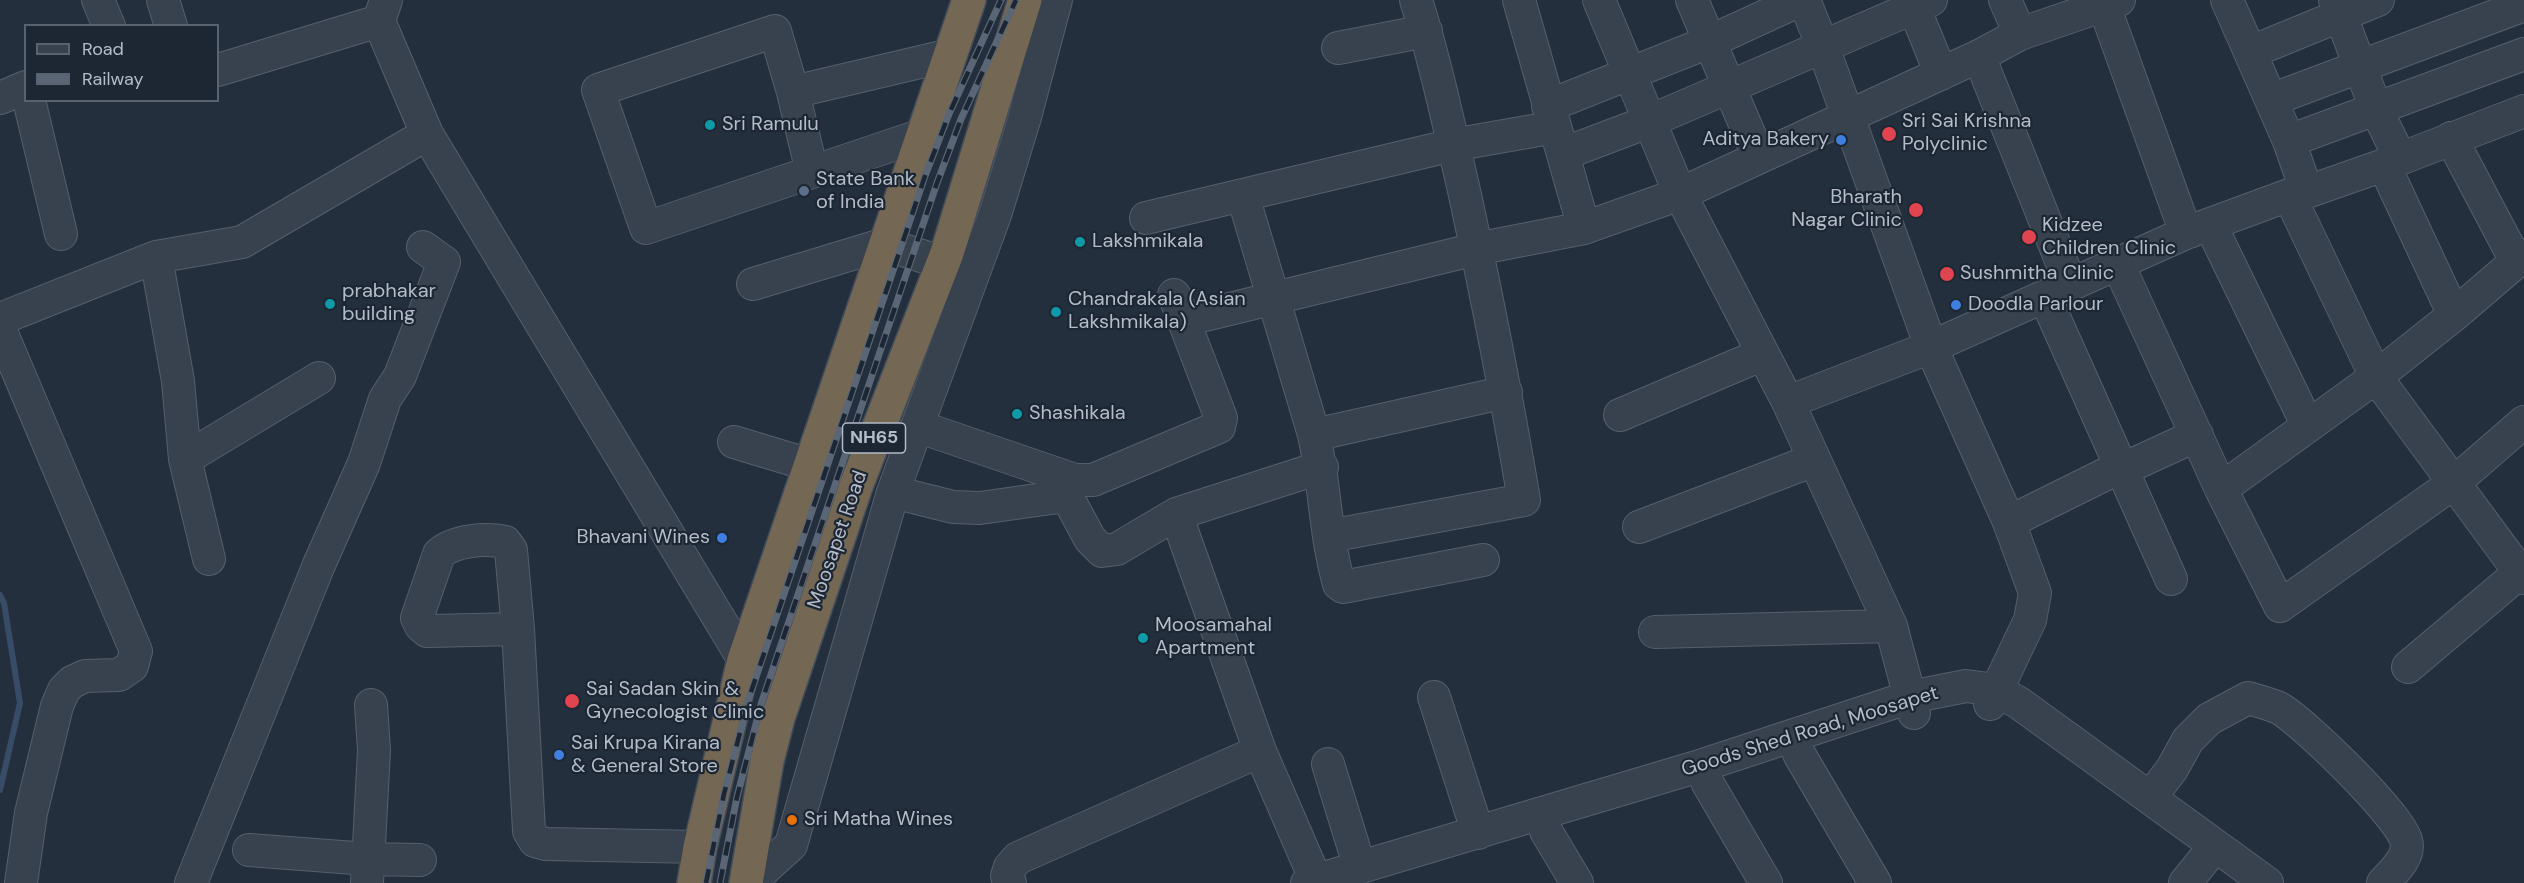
<!DOCTYPE html>
<html>
<head>
<meta charset="utf-8">
<style>
  body { margin:0 }
  #map { position:relative; width:2524px; height:883px; overflow:hidden; background:#242f3e; font-family:"DM Sans",sans-serif }
  canvas { display:block }
  .legend { position:absolute; left:24px; top:24px; width:195px; height:78px; box-sizing:border-box; background:#1d2633; border:2px solid #59626f; margin:0; padding:8px 10px; list-style:none; font-size:18px; color:#b4bcc9 }
  .legend li { display:flex; align-items:center; gap:12px; height:30px }
  .legend b { width:30px; border:2px solid #59626f }
</style>
</head>
<body>
<div id="map">
<canvas width="2524" height="883"></canvas>
<ul class="legend">
<li><b style="height:8px;background:#38414e"></b>Road</li>
<li><b style="height:8px;background:#5a6575"></b>Railway</li>
</ul>
</div>
<script>
const g = document.querySelector('canvas').getContext('2d');
g.lineJoin = 'round';
function trace(path, color, width, dash) {
  g.strokeStyle = color;
  g.lineWidth = width;
  g.lineCap = dash ? 'butt' : 'round';
  g.setLineDash(dash || []);
  g.stroke(path);
}
function label(font, color, halo, rows, align = 'center') {
  g.font = font + ' "DM Sans",sans-serif';
  g.lineWidth = 4.5;
  g.setLineDash([]);
  g.textBaseline = 'middle';
  g.strokeStyle = halo;
  g.fillStyle = color;
  for (const [text, x, y, turn = 0] of rows) {
    g.save();
    g.translate(x, y);
    g.rotate((+turn || 0) * Math.PI / 180);
    g.textAlign = isNaN(turn) ? turn : align;
    if (halo) g.strokeText(text, 0, 0);
    g.fillText(text, 0, 0);
    g.restore();
  }
}
trace(new Path2D(`
  M0,595l4,8 16,100 -20,87`), '#394c67', 6);
const minor = new Path2D(`
  M98,0l11,26
  M163,0l8,26
  M386,0l-7,21 48,113 317,526
  M1519,0l65,228
  M1599,0l81,194 108,208 103,224 23,87
  M1692,0l67,157
  M1804,0l19,47 108,300 78,175 26,71 -5,27 -40,84
  M1911,0l30,74
  M2005,0l15,34
  M2102,0l84,233
  M2227,0l62,141 18,51
  M2335,0l41,109 24,49
  M1338,48l88,-17
  M2251,52l127,-52
  M1979,56l91,227
  M218,70l161,-49
  M793,92l19,80
  M0,98l26,-11
  M29,100l32,134
  M2271,100l253,-95
  M1548,106l161,-64 91,-42
  M922,135l-276,93 -48,-138 177,-59 18,61 157,-37
  M2451,138l65,123
  M2289,141l235,-87
  M1563,154l87,-33 281,-121
  M2384,165l70,150
  M2289,195l87,182 148,201
  M1243,196l71,239c11,49 11,100 25,149l4,3 140,-27
  M1146,218l307,-73 102,-18
  M2210,224l98,202
  M156,257l22,124 7,78 24,100
  M2118,264l103,225 59,117 175,-124 69,-60
  M753,284l132,-40 58,19
  M2045,297l126,282
  M1205,315l271,-66 108,-21 96,-34 299,-138 41,-22 99,-34
  M0,319l156,-62 86,-15 185,-108
  M0,329l136,322 -4,15 -13,9 -34,1 -13,6 -8,8 -7,16 -26,107 -10,70
  M1788,402l143,-55 255,-114 103,-38 18,-3 77,-27 140,-54
  M1620,415l143,-61
  M917,426l158,54h18l126,-53 2,-9 -47,-123
  M1314,435l192,-43
  M734,442l76,23
  M185,459l134,-81
  M2221,489l155,-112 78,-62 70,-60
  M893,492l60,15 27,1 78,-11 11,3 21,39 12,12 15,-2 59,-35
  M2009,522l99,-49 13,-3 76,-35
  M1639,527l175,-67
  M1329,536l195,-36c-17,-102 -37,-203 -59,-305 -15,-65 -29,-131 -49,-195
  M518,629l-91,2 -6,-5 -4,-8 22,-64c15,-14 47,-16 66,-12l6,8 7,79 11,202 6,10 11,3 154,3
  M1655,632l236,-6
  M2408,667l116,-98
  M1434,697l44,136
  M1799,754l76,129
  M1328,764l32,104
  M1707,782l59,101
  M2150,798l22,-29 16,-29 21,-21 39,-21c10,3 22,6 31,10 26,15 118,105 127,132 5,17 -13,32 -23,43
  M1546,831l31,52
  M249,850l119,9 52,1
  M191,883l127,-316 46,-104 21,-64 15,-23 44,-114 -21,-15
  M367,883l7,-133 -3,-45
  M749,883l42,-38 102,-353 102,-277 30,-98 31,-117
  M1010,883l-3,-7 3,-9 8,-9 242,-107
  M1307,883l396,-118 207,-68 56,-11 30,4 23,13 248,180
  M1317,883l-57,-132 -84,-237 146,-47
  M2185,883l30,-37`);
const highway = new Path2D(`
  M694,883l6,-36 44,-187 225,-660
  M746,883l21,-122 11,-43 78,-232 91,-233 78,-253`);
trace(minor, '#565f6c', 34);
trace(highway, '#434c59', 36);
trace(minor, '#38414e', 32);
trace(highway, '#746855', 33);
const rail = new Path2D(`
  M706,883l18,-89 25,-96 176,-522 24,-62 52,-114
  M720,883l17,-86 25,-96 175,-518 24,-64 55,-119`);
trace(rail, '#5a6575', 7);
trace(rail, '#1d2633', 4.5, [14]);
for (const [x, y, r, color] of [
  [710,125,6,"#0f9aa8"],
  [1889,134,8,"#e0444e"],
  [1841,140,6,"#3f7fe0"],
  [804,191,6,"#5c6f8a"],
  [1916,210,8,"#e0444e"],
  [2029,237,8,"#e0444e"],
  [1080,242,6,"#0f9aa8"],
  [1947,274,8,"#e0444e"],
  [330,304,6,"#0f9aa8"],
  [1956,305,6,"#3f7fe0"],
  [1056,312,6,"#0f9aa8"],
  [1017,414,6,"#0f9aa8"],
  [722,538,6,"#3f7fe0"],
  [1143,638,6,"#0f9aa8"],
  [572,701,8,"#e0444e"],
  [559,755,6,"#3f7fe0"],
  [792,820,6,"#e8710a"]
]) {
  const dot = new Path2D();
  dot.arc(x, y, r, 0, 2 * Math.PI);
  g.fillStyle = color;
  g.fill(dot);
  trace(dot, '#1d2633', 2);
}
for (const [x, y, w] of [
  [874,438,63]
]) {
  const box = new Path2D();
  box.roundRect(x - w / 2, y - 15, w, 30, 4.5);
  g.fillStyle = '#1d2633';
  g.fill(box);
  trace(box, '#b4bcc9', 1.5);
}
label('bold 18px', '#b4bcc9', null, [
  ["NH65",874,438]
]);
label('20px', '#b4bcc9', '#1d2633', [
  ["Sri Sai Krishna",1902,122],
  ["Polyclinic",1902,145],
  ["Sri Ramulu",722,125],
  ["Aditya Bakery",1829,140,"right"],
  ["State Bank",816,180],
  ["of India",816,203],
  ["Bharath",1902,198,"right"],
  ["Nagar Clinic",1902,221,"right"],
  ["Kidzee",2042,226],
  ["Children Clinic",2042,249],
  ["Lakshmikala",1092,242],
  ["Sushmitha Clinic",1960,274],
  ["prabhakar",342,292],
  ["building",342,315],
  ["Chandrakala (Asian",1068,300],
  ["Lakshmikala)",1068,323],
  ["Doodla Parlour",1968,305],
  ["Shashikala",1029,414],
  ["Bhavani Wines",710,538,"right"],
  ["Moosamahal",1155,626],
  ["Apartment",1155,649],
  ["Sai Sadan Skin &",586,690],
  ["Gynecologist Clinic",586,713],
  ["Sai Krupa Kirana",571,744],
  ["& General Store",571,767],
  ["Sri Matha Wines",804,820]
], 'left');
label('20px', '#b4bcc9', '#1d2633', [
  ["Moosapet Road",838,540,-71],
  ["Goods Shed Road, Moosapet",1810,732,-17]
]);
</script>
</body>
</html>
